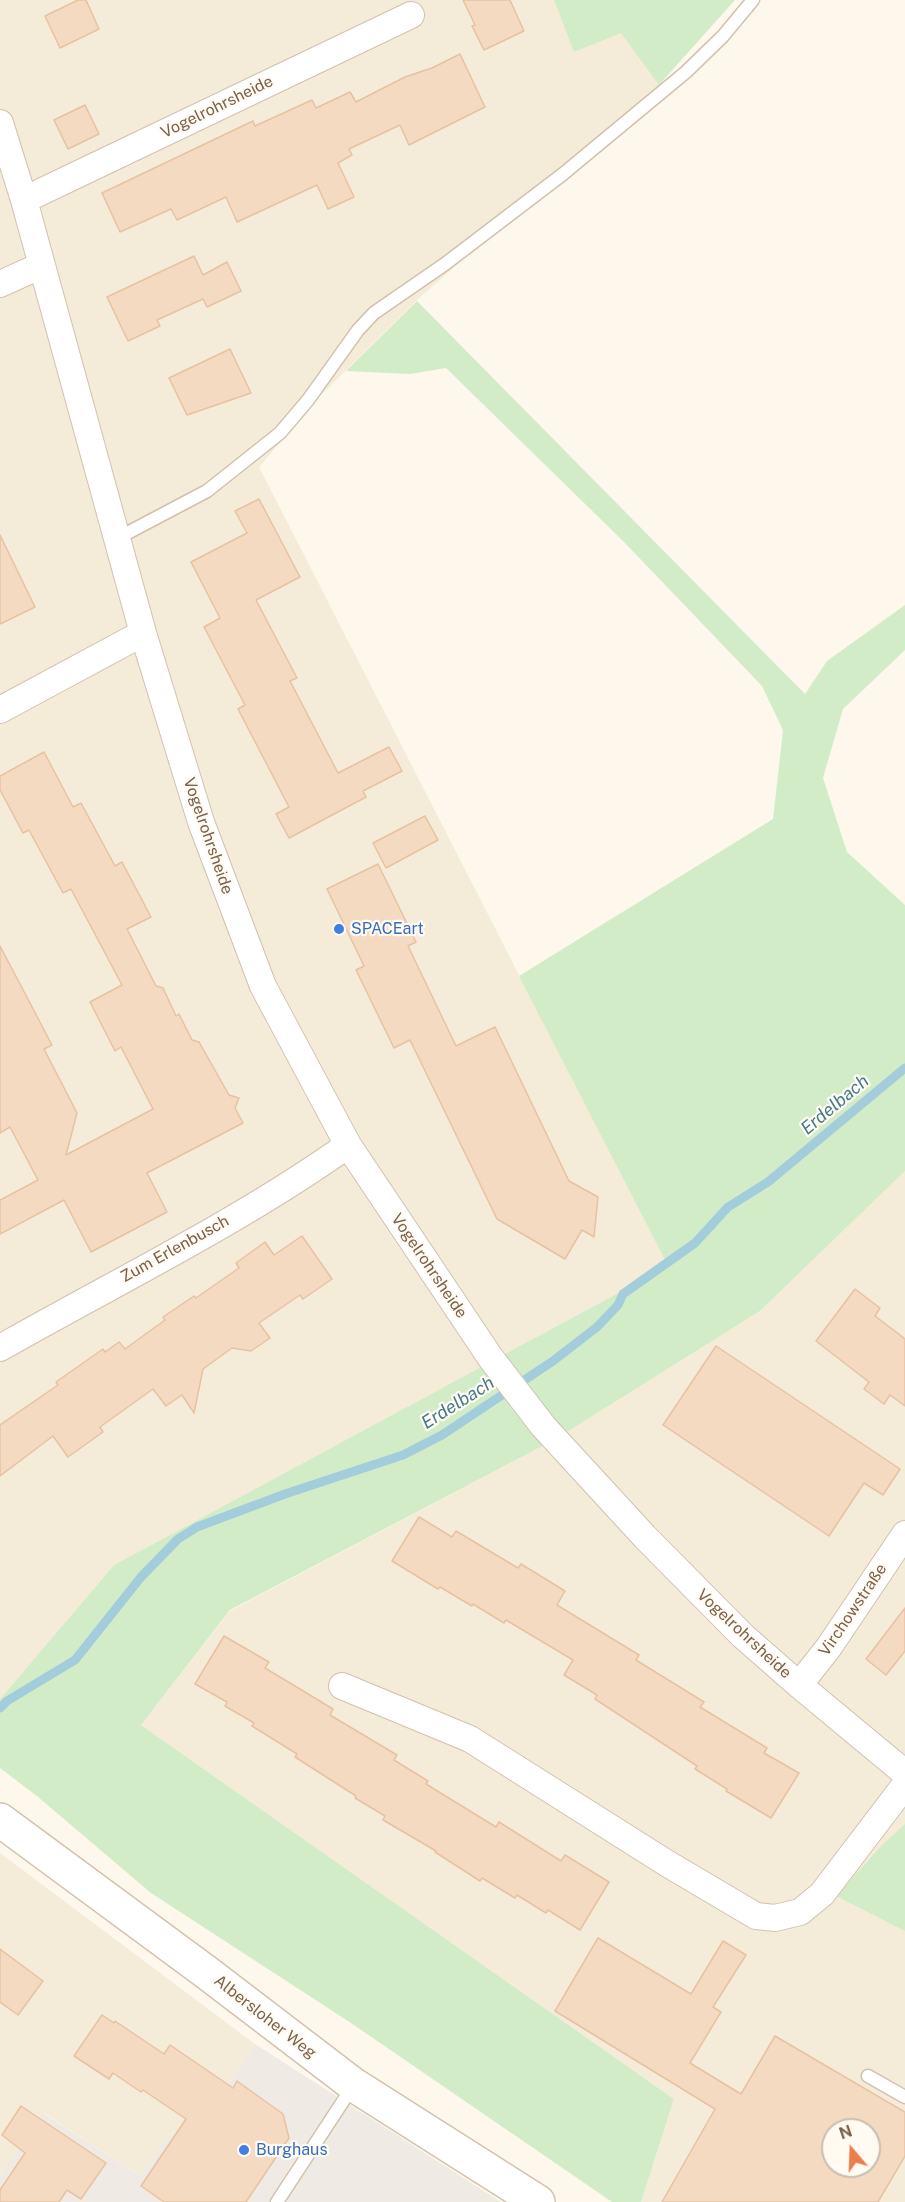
<!DOCTYPE html>
<html>
<head>
<meta charset="utf-8">
<style>
  body { margin:0 }
  #map { position:relative; width:905px; height:2202px; overflow:hidden; background:#fdf8eb; font-family:"Public Sans",sans-serif }
  canvas { display:block }
  .north { position:absolute; left:821px; top:2118px; width:60px; height:60px; box-sizing:border-box; background:#fffbf2; border:2px solid #cabdb0; border-radius:50%; rotate:341deg; font-size:16px; font-weight:700; line-height:24px; text-align:center; color:#7a614c }
  .north::after { content:''; display:block; margin:auto; width:21px; height:27px; background:#ea7f4d; clip-path:polygon(50% 0,100% 100%,50% 72%,0 100%) }
</style>
</head>
<body>
<div id="map">
<canvas width="905" height="2202"></canvas>
<div class="north">N</div>
</div>
<script>
const g = document.querySelector('canvas').getContext('2d');
g.lineJoin = 'round';
function fillPath(path, color) {
  g.fillStyle = color;
  g.fill(path, 'evenodd');
}
function trace(path, color, width, dash) {
  g.strokeStyle = color;
  g.lineWidth = width;
  g.lineCap = dash ? 'butt' : 'round';
  g.setLineDash(dash || []);
  g.stroke(path);
}
function label(font, color, halo, rows, align = 'center') {
  g.font = font + ' "Public Sans",sans-serif';
  g.lineWidth = 4.5;
  g.setLineDash([]);
  g.textBaseline = 'middle';
  g.strokeStyle = halo;
  g.fillStyle = color;
  for (const [text, x, y, turn = 0] of rows) {
    g.save();
    g.translate(x, y);
    g.rotate((+turn || 0) * Math.PI / 180);
    g.textAlign = isNaN(turn) ? turn : align;
    if (halo) g.strokeText(text, 0, 0);
    g.fillText(text, 0, 0);
    g.restore();
  }
}
fillPath(new Path2D(`
  M0,0h709l-50,85 -243,216 -94,93 -63,73 409,799 -554,299 -114,134z
  M905,1171v1031h-264l33,-103 -533,-374 89,-114 326,-172 204,-128zM833,2130h36v36h-36z
  M0,1853l255,191 -67,100 -19,-10 -29,42 -96,-63 -44,62z`), '#f5ebd9');
fillPath(new Path2D(`
  M255,2044l246,158h-501v-27l43,-62 97,63 29,-42 19,10z`), '#efeae3');
fillPath(new Path2D(`
  M554,0h181l-76,85 -38,-52 -47,19z
  M417,301l388,393 22,-33 78,-56v45l-62,59 -20,69 24,74 58,53v266l-145,140 -204,128 -326,171 -89,115 533,374 -33,103h-29l-261,-179 -200,-130 -113,-96 -38,-29v-69l114,-134 554,-299 -149,-290 254,-157 10,-89 -21,-44 -138,-144 -178,-174 -36,6 -64,-3z
  M905,1824v107l-69,-35 46,-51z`), '#d3ecc8');
trace(new Path2D(`
  M0,1708l7,-7 68,-41 66,-83 37,-38 19,-12 88,-33 118,-39 39,-20 111,-74 44,-34 21,-22 5,-11 72,-51 33,-36 40,-25 137,-114`), '#a3cddb', 9);
const building = new Path2D(`
  M78,0h8l13,29 -39,19 -15,-32z
  M463,0h47l14,31 -40,19 -12,-24 3,-1z
  M460,54l25,53 -76,38 -9,-20 -51,24 3,6 -14,8 16,34 -26,12 -11,-24 -80,37 -11,-25 -49,23 -6,-11 -51,23 -18,-39 151,-72 2,5 57,-26 4,8 34,-16 6,10 49,-25 27,-9z
  M85,105l14,29 -31,15 -14,-29z
  M194,256l9,19 24,-13 14,29 -34,16 -4,-8 -46,21 3,6 -32,15 -21,-44z
  M230,349l21,44 -64,22 -18,-37z
  M259,499l41,78 -44,23 41,78 -7,3 48,92 51,-26 13,24 -39,20 3,6 -77,41 -13,-24 13,-7 -51,-98 7,-4 -41,-78 16,-9 -29,-56 56,-29 -12,-22z
  M0,535l35,72 -35,17z
  M44,752l29,55 8,-4 34,63 7,-4 29,55 -24,12 29,57 7,2 13,28 3,-2 13,26 7,2 30,53 10,3 -4,10 8,15 -96,50 20,39 -76,40 -27,-52 -64,34v-34l38,-20 -28,-53 -10,6v-187l52,99 -8,4 33,64 -11,42 87,-46 -32,-62 -6,4 -25,-49 32,-17 -51,-96 -8,4 -34,-63 -6,3 -23,-43v-14z
  M425,816l13,24 -52,28 -13,-25z
  M378,864l38,78 -8,4 48,100 39,-19 74,154 29,16 -4,40 -12,-7 -17,29 -68,-40 -87,-179 -16,8 -38,-78 8,-4 -37,-77z
  M302,1236l30,43 -29,20 -3,-4 -41,28 11,15 -19,13 -19,-3 -29,21 -9,44 -12,-18 -16,11 -13,-17 -53,38 3,5 -35,25 -15,-21 -53,40v-51l58,-40 -2,-3 47,-33 2,3 14,-10 6,7 40,-29 -2,-3 31,-21 2,2 43,-30 -3,-5 29,-21 9,13z
  M855,1289l25,19 -5,8 30,23v67l-15,-11 -6,9 -20,-15 5,-7 -53,-41z
  M716,1346l184,123 -17,26 -19,-12 -35,53 -166,-111z
  M419,1517l33,20 4,-6 62,37 3,-4 44,27 -8,14 82,50 -3,5 68,42 -4,5 67,41 -3,5 35,20 -28,45 -45,-27 1,-2 -32,-20 2,-3 -102,-67 2,-4 -33,-20 9,-15 -67,-40 -2,3 -31,-19 -1,2 -32,-19 -2,2 -46,-28z
  M905,1608v43l-19,24 -20,-16z
  M224,1636l45,26 -4,6 68,41 -3,6 67,40 -3,5 34,21 -2,3 70,43 3,-5 62,39 4,-6 44,27 -29,48 -32,-20 -2,3 -29,-18 -2,3 -33,-20 -2,3 -45,-29 1,-1 -53,-31 2,-4 -30,-18 1,-2 -61,-39 2,-3 -45,-28 2,-3 -29,-17 2,-4 -32,-18z
  M598,1938l93,56 32,-53 23,14 -33,52 8,5 -31,51 51,31 34,-58 130,76v44l-27,46h-216l53,-93 -160,-98zM833,2130h36v36h-36z
  M0,1949l43,32 -25,34 -18,-13z
  M102,2015l12,8 1,-2 49,33 6,-9 63,43 4,-7 46,33 6,24 -43,64h-82l-23,-16 45,-67 -43,-29 -2,2 -28,-19 -4,6 -35,-23z
  M21,2106l85,57 -25,36 -14,-9 -8,12h-59v-12l25,-37 -23,-18z`);
fillPath(building, '#f4dac1');
trace(building, '#e7c2a1', 1.5);
const lane = new Path2D(`
  M116,539l91,-48 73,-58 28,-33 50,-70 16,-17 71,-49 118,-90 123,-102 37,-36 30,-36
  M868,2076l37,21
  M277,2202l76,-116`);
const street = new Path2D(`
  M0,123l24,77 119,433 58,189 62,164 85,159 142,212 53,69 102,111 98,99 56,49 106,88
  M24,200l387,-185
  M0,284l40,-18
  M0,710l143,-77
  M0,1348c116,-66 238,-125 348,-203
  M799,1685l30,-38 76,-113
  M342,1686l128,53 198,125 88,52 19,2 25,-6 22,-18 83,-109`);
const secondary = new Path2D(`
  M0,1820l206,152 148,113 184,117`);
trace(lane, '#d1c1af', 15);
trace(street, '#d1c1af', 28);
trace(secondary, '#d4c2ad', 36);
trace(lane, '#fff', 12);
trace(street, '#fff', 26);
trace(secondary, '#fff', 33);
for (const [x, y, r, color] of [
  [339,929,6,"#3f7fe0"],
  [244,2150,6,"#3f7fe0"]
]) {
  const dot = new Path2D();
  dot.arc(x, y, r, 0, 2 * Math.PI);
  g.fillStyle = color;
  g.fill(dot);
  trace(dot, '#fffbf2', 2);
}
label('16px', '#7a614c', '#fffbf2', [
  ["Vogelrohrsheide",217,107,-26],
  ["Vogelrohrsheide",208,836,71],
  ["Zum Erlenbusch",175,1249,-29],
  ["Vogelrohrsheide",429,1266,56],
  ["Virchowstraße",853,1610,-56],
  ["Vogelrohrsheide",744,1634,43],
  ["Albersloher Weg",265,2017,38]
]);
label('16px', '#366cbe', '#fffbf2', [
  ["SPACEart",351,929],
  ["Burghaus",256,2150]
], 'left');
label('italic 18px', '#447a8e', '#fffbf2', [
  ["Erdelbach",835,1105,-40],
  ["Erdelbach",458,1403,-32]
]);
</script>
</body>
</html>
